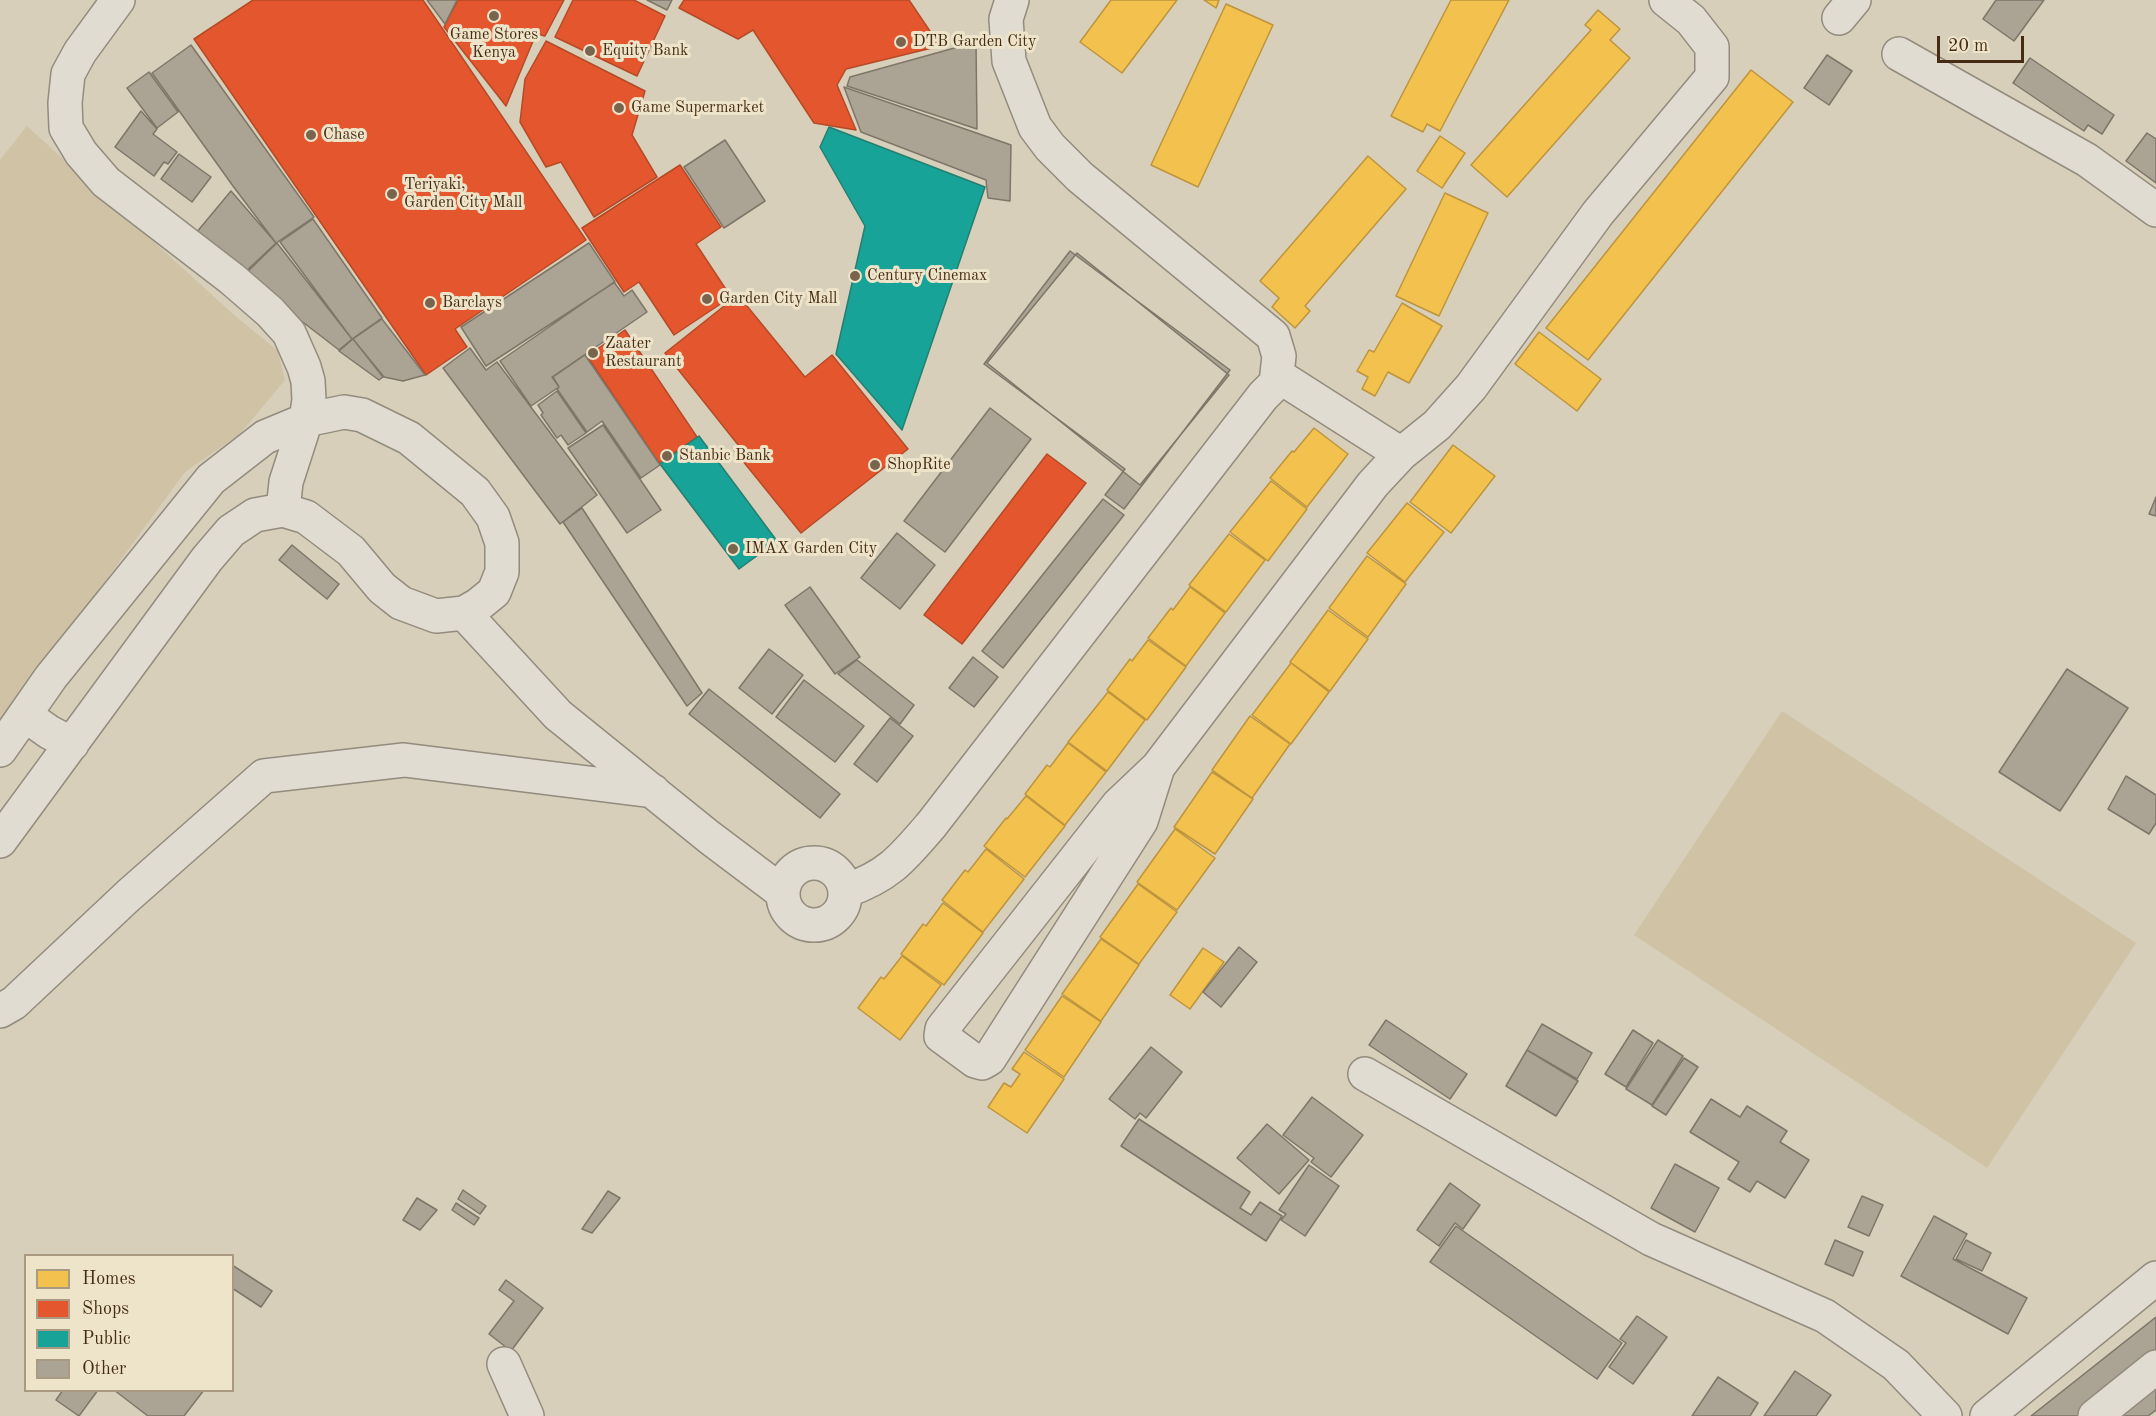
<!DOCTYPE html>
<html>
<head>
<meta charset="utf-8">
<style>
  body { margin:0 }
  #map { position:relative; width:2156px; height:1416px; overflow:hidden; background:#d7cfba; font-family:"Old Standard TT",serif }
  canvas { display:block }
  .legend { position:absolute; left:24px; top:1254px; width:210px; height:138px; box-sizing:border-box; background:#ede4ca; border:2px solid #aa9a81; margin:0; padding:8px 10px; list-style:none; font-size:18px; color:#462c14 }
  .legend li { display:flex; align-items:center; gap:12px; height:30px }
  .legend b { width:30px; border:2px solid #aa9a81 }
  .scale { position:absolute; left:1937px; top:36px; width:87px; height:27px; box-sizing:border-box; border:3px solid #462c14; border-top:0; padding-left:8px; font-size:18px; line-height:21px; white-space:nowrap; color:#462c14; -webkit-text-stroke:4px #ede4ca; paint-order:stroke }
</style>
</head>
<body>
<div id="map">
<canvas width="2156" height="1416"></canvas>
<ul class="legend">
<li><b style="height:16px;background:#f2c14e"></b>Homes</li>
<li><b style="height:16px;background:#e4572e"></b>Shops</li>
<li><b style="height:16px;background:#17a398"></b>Public</li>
<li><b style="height:16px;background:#aba494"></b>Other</li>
</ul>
<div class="scale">20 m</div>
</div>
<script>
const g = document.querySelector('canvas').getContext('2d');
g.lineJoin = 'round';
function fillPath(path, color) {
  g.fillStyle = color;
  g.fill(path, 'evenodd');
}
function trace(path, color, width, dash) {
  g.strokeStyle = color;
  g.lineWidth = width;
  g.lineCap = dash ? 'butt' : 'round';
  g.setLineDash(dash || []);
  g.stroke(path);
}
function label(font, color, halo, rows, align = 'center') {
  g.font = font + ' "Old Standard TT",serif';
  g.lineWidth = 6;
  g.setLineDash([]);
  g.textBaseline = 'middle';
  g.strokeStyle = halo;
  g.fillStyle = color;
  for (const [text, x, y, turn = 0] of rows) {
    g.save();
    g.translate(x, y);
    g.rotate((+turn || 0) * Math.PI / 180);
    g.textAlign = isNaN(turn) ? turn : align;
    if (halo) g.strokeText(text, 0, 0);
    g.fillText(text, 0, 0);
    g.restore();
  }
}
fillPath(new Path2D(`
  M27,126l207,189 44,36 7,29 -45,54 -55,38 -185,253v-565z
  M1782,711l354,232 -149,225 -353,-233z`), '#cfc2a5');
const homes = new Path2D(`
  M1111,0h66l-55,73 -42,-31z
  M1204,0h15l-3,8z
  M1451,0h58l-69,131 -13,-7 -4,8 -32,-16z
  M1226,4l47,21 -75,162 -47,-22z
  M1598,10l22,19 -10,11 20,18 -123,139 -36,-32 120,-135 -6,-5z
  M1751,70l42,32 -205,258 -42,-32z
  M1440,136l25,17 -23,35 -25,-17z
  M1368,156l38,33 -101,117 5,5 -15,17 -23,-21 7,-9 -19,-17z
  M1445,193l43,20 -49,103 -43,-20z
  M1402,303l40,23 -33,57 -21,-11 -13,24 -13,-7 6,-12 -11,-6 12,-21 5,2z
  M1539,332l62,47 -24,32 -62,-47z
  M1314,428l34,26 -41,53 -37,-29 22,-27 2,1z
  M1453,445l42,31 -44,57 -41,-31z
  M1271,481l36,28 -39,52 -38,-29z
  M1407,503l37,29 -39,50 -38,-29z
  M1229,534l36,26 -39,52 -37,-27z
  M1367,556l39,28 -38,53 -39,-29z
  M1190,587l35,26 -39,53 -38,-28 23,-30 2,2z
  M1328,610l40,29 -38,52 -40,-29z
  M1148,640l38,27 -39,53 -40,-30 23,-31 2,2z
  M1291,663l38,29 -38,52 -39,-29z
  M1108,692l37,28 -38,51 -39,-29z
  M1250,716l40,28 -38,54 -40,-28z
  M1068,743l38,29 -41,53 -40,-31 22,-29 3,2z
  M1212,772l41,27 -38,55 -41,-27z
  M1026,796l39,30 -40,51 -41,-31 22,-28 1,1z
  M1175,829l40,29 -38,52 -40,-28z
  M986,849l38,30 -41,53 -41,-32 23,-30 3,2z
  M1138,884l39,28 -38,52 -39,-27z
  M943,903l40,30 -39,52 -43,-31 22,-30 3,2z
  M1101,939l38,26 -38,56 -39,-27z
  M1203,948l21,14 -34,47 -20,-14z
  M902,956l39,29 -41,55 -42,-32 23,-31 3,2z
  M1062,996l39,26 -37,55 -39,-27z
  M1024,1052l40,27 -37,54 -39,-26 16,-24 7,4 9,-13 -8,-5z`);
fillPath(homes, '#f2c14e');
trace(homes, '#be943d', 1.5);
const shops = new Path2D(`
  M253,0h170l163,240 -131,89 12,18 -41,28 -232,-336z
  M458,0h106l-19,36 -9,-2 -30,72 -62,-79z
  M573,0h61l31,16 -28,60 -82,-39z
  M684,0h225l31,46 -94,23 -9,16 19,45 -42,-7 -61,-93 -15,9 -59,-31z
  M546,41l99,50 -13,44 25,42 -63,40 -33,-55 -15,5 -26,-45 5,-43z
  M680,165l41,62 -25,17 35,53 -57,38 -35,-53 -15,10 -42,-64z
  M738,295l67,82 27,-22 76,94 -107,84 -67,-83 5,-4 -74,-93z
  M625,330l72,107 -38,26 -72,-107z
  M1047,454l39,29 -124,161 -38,-29z`);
fillPath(shops, '#e4572e');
trace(shops, '#b54a26', 1.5);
const public = new Path2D(`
  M829,127l156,60 -83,243 -66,-76 29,-128 -45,-79z
  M699,436l78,105 -38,28 -79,-105z`);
fillPath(public, '#17a398');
trace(public, '#257f70', 1.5);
const building = new Path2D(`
  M427,0h30l-12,24z
  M647,0h25l-5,10z
  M1996,0h48l-30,41 -31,-22z
  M976,42l1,87 -130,-43 3,-9z
  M191,45l123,172 -38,26 -43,-57 -81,-113z
  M1827,55l25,16 -23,34 -25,-17z
  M2030,58l84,57 -12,19 -14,-9 -4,6 -71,-48z
  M149,72l29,40 -21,16 -30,-40z
  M844,87l167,58 -1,56 -22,-3 -2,-18 -125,-48z
  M141,111l16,18 -4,5 24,18 -9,12 -4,-2 -10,14 -39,-29z
  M2147,133l9,6v44l-30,-22z
  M725,140l40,61 -41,27 -40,-61z
  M179,154l32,23 -19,25 -31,-23z
  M231,191l45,52 -34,32 -51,-36z
  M313,219l69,99 -30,21 -72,-97z
  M277,243l75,96 -13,11 -96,-74z
  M589,243l26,39 -129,84 -25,-39z
  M1070,251l160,119 -106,139 -19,-14 20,-26 -141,-105z
  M1077,253l152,122 -89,110 -153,-122z
  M614,282l10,14 8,-6 15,22 -95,65 7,10 -28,19 -31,-45z
  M382,319l43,56 -22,6 -19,-4 -31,-38z
  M353,339l30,38 -4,3 -40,-29z
  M470,348l16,22 11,-8 100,133 -37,29 -117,-156z
  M585,355l75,110 -19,13 -39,-57 -15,11 -30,-43 2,-2 -6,-10z
  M557,391l29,42 -18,12 -7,-10 -4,3 -16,-23 2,-2 -5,-8z
  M990,408l41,31 -86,113 -41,-31z
  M603,425l58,85 -34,23 -59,-85z
  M2156,497v19l-7,-2z
  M1103,499l21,16 -121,153 -21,-17z
  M582,508l120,185 -15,13 -124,-184z
  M897,533l38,32 -35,44 -39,-31z
  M292,545l47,39 -12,15 -48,-39z
  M810,587l50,70 -25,17 -50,-69z
  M769,649l34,26 -31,39 -33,-26z
  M973,657l25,20 -24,30 -25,-19z
  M857,660l57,45 -14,19 -62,-50z
  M2067,669l61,39 -68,103 -61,-39z
  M804,680l60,46 -29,36 -59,-45z
  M709,689l131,105 -20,24 -131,-104z
  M890,718l23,18 -36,46 -23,-18z
  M2126,776l30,19v28l-7,11 -41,-25z
  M1239,947l18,15 -36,45 -18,-15z
  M1386,1020l81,54 -17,25 -81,-54z
  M1542,1024l50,29 -15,26 -50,-29z
  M1633,1030l20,13 -27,44 -21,-13z
  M1658,1040l25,16 -31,49 -26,-16z
  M1151,1047l31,25 -36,46 -6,-5 -5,6 -26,-20z
  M1527,1050l51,31 -22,35 -50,-30z
  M1684,1058l14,9 -32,48 -14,-9z
  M1312,1097l51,38 -32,42 -20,-15 3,-4 -31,-23z
  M1711,1099l29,18 7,-11 40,25 -7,11 29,18 -24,38 -28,-17 -7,11 -22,-13 11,-17 -49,-30z
  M1139,1119l111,73 -10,16 11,7 9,-13 22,14 -16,25 -145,-95z
  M1267,1124l42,36 -30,34 -42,-36z
  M1675,1164l44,24 -24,44 -44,-24z
  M1309,1165l30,21 -34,50 -24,-16 5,-6 -7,-4z
  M1450,1183l30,22 -17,24 -8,-6 -16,23 -22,-16z
  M463,1190l23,16 -6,8 -22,-15z
  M608,1191l12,7 -28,35 -10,-4z
  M1862,1196l21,9 -14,31 -21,-9z
  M417,1198l20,12 -17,20 -17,-10z
  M456,1203l23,15 -5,7 -22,-15z
  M1934,1216l33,18 -14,25 74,39 -19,36 -107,-58z
  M1456,1226l166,117 -25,36 -167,-117z
  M1835,1240l28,12 -10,24 -28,-12z
  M1966,1240l25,13 -9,18 -26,-12z
  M232,1265l40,26 -11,16 -29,-19z
  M506,1280l37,28 -32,43 -22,-17 25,-33 -15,-11z
  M1637,1316l30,21 -34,47 -24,-17 17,-24 -6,-4z
  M2156,1317v44l-70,55h-55z
  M1795,1371l36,24 -15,21h-52z
  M2156,1374v36l-8,6h-44z
  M1718,1377l40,26 -8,13h-58z
  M63,1390h35l-19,26 -23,-16z
  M114,1390h90l-20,26h-36z`);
fillPath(building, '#aba494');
trace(building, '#7e7668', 1.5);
const minor = new Path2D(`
  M118,0l-38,52 -12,22 -3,29 1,25 15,25 25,29 126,97 38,33 19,21 15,34 4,14 1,19 -3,20 -20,62 -3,28
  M1839,18l15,-18
  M1899,54l188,106 69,50
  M1277,375l124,79
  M464,613l94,102 151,122 73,55
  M25,715l24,17 23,12
  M0,750l51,-73 160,-198 54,-42 41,-17 38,-8 18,3 47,23 66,54 18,25 9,26v29l-8,20 -16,13 -14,8 -28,3 -35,-13 -19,-15 -31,-37 -45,-34 -23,-7 -28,5 -24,16 -24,28 -207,282
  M1158,767l-17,54 -152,238 -7,4 -7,-2 -34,-25 1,-7 176,-224 40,-38 215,-283 28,-30 36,-29 34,-38 127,-174 114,-136v-30l-21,-27 -25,-20
  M783 894a31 31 0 1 1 62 0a31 31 0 1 1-62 0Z
  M845,891c44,-15 58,-33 87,-67l331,-428 13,-13 3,-27 -6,-20 -193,-159 -30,-30 -15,-20 -26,-66 -3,-42 6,-19
  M0,1011l14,-8 115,-108 135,-119 140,-16 249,31
  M1365,1074l286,165 174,77 71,49 49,51
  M504,1364l23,52
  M1987,1416l169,-138
  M2095,1416l61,-49`);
trace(minor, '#938b7d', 36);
trace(minor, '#e0dcd1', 33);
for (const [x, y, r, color] of [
  [494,16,6,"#79654e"],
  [901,42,6,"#79654e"],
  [590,51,6,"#79654e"],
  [619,108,6,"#79654e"],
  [311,135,6,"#79654e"],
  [392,194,6,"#79654e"],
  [855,276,6,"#79654e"],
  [707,299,6,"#79654e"],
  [430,303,6,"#79654e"],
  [593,353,6,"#79654e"],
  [667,456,6,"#79654e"],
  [875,465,6,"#79654e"],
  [733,549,6,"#79654e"]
]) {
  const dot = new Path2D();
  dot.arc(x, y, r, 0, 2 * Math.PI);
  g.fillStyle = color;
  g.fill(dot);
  trace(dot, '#ede4ca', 2);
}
label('16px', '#462c14', '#ede4ca', [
  ["Game Stores",494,35,"center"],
  ["Kenya",494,53,"center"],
  ["DTB Garden City",913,42],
  ["Equity Bank",602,51],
  ["Game Supermarket",631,108],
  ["Chase",323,135],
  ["Teriyaki,",404,185],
  ["Garden City Mall",404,203],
  ["Century Cinemax",867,276],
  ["Garden City Mall",719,299],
  ["Barclays",442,303],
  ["Zaater",605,344],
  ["Restaurant",605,362],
  ["Stanbic Bank",679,456],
  ["ShopRite",887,465],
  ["IMAX Garden City",745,549]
], 'left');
</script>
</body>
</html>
